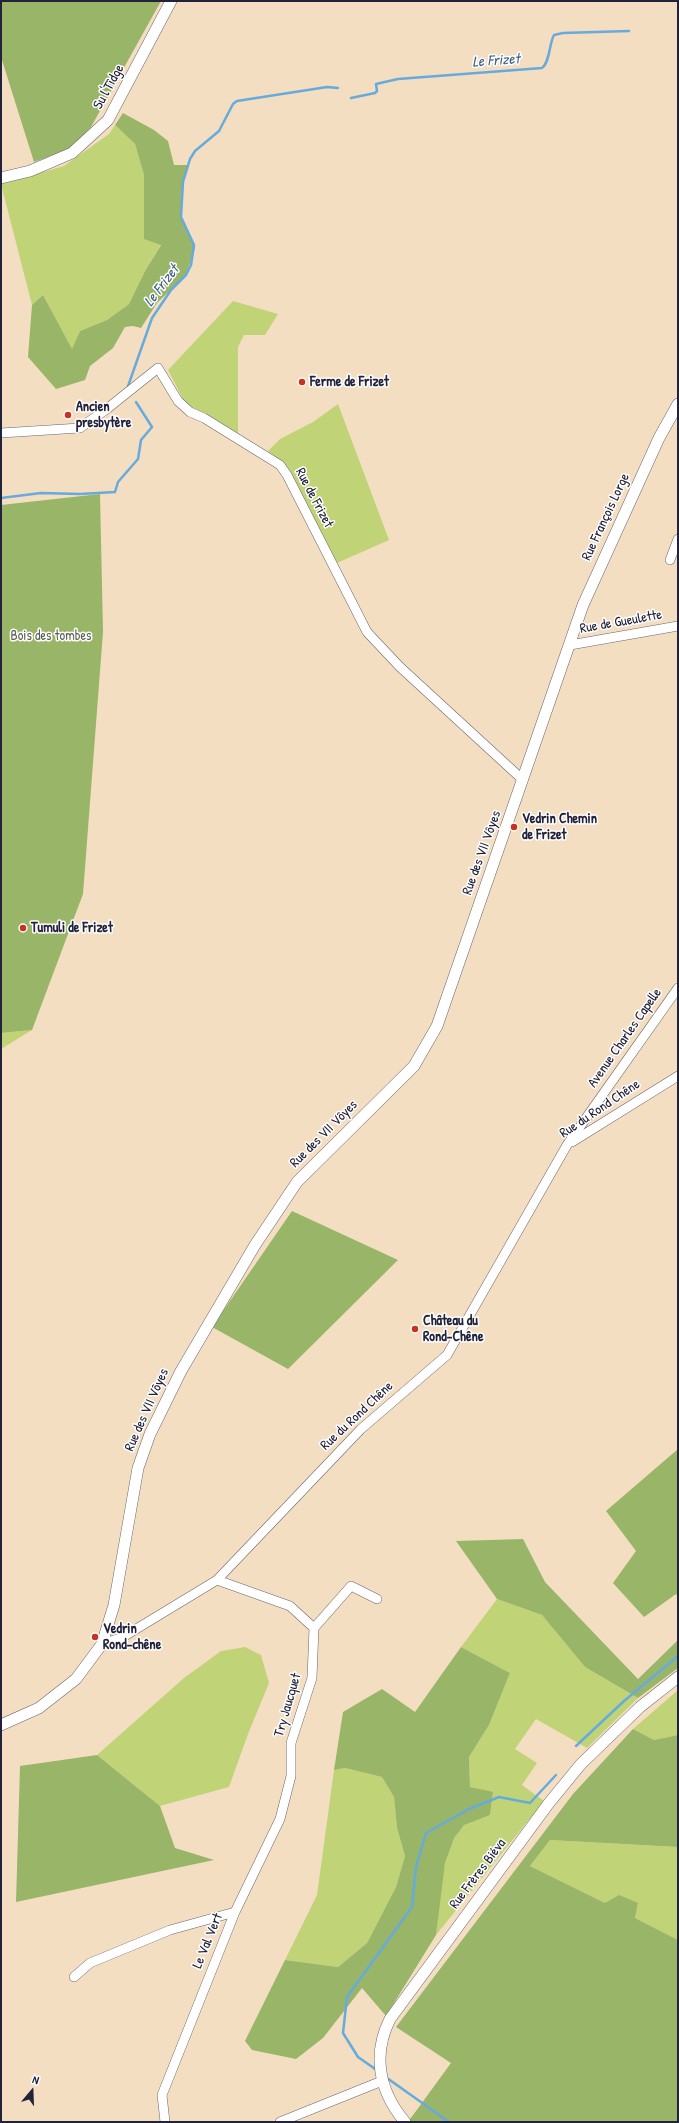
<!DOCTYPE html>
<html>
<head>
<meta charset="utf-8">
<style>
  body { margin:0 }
  #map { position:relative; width:679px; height:2123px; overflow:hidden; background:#f4dec2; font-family:"Patrick Hand",sans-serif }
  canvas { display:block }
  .frame { position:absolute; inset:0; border:2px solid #22223b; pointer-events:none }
  .north { position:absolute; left:12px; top:2071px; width:40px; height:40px; -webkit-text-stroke:3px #fff; paint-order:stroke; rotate:19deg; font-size:11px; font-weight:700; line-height:16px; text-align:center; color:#22223b }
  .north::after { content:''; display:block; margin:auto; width:14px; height:18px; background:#22223b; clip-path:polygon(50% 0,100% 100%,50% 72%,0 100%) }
</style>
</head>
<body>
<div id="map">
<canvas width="679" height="2123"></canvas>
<div class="frame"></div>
<div class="north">N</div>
</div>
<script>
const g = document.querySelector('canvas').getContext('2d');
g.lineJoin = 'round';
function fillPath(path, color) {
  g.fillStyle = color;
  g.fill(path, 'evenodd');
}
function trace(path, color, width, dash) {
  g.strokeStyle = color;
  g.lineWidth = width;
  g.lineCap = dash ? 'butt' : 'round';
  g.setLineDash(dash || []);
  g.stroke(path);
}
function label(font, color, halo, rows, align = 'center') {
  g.font = font + ' "Patrick Hand",sans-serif';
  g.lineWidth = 3;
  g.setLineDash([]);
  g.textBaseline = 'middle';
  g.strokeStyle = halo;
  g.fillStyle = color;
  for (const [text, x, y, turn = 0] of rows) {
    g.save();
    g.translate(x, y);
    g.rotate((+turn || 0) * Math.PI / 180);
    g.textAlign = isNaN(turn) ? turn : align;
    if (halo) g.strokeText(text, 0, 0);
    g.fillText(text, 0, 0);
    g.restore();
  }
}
fillPath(new Path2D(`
  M115,125l20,19 9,31v39l17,30 -16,27 -16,33 -22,16 -27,11 -8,19 -29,-55 -11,10 -31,-121 63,-18 45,-32z
  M233,301l45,13 -13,21h-21l-6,12v86l-53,-30 -17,-33z
  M338,404l51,136 -52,23 -50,-96 -19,-16 12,-12 33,-17z
  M32,1030l-31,19v-16z
  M497,1599l45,16 43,52 53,31 -51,50 -51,-29 -21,30 22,14 -15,22 22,16 -108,134c4,-28 4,-91 28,-110 6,-5 18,-7 26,-10l3,-22 -23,-6 -1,-30 20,-32 21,-52 -49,-26z
  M245,1647l16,8 8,28 -21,51 -19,53 -69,19 -63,-51 87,-77 37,-27z
  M678,1690v45l-24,5 -21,-11z
  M345,1768l37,9 12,20 3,31 8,28 -9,31 -29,56 -29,24 -53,-7 32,-65 17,-125z
  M550,1840l128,7v93l-43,-22 3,-15h-33l-75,-37z`), '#c0d377');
fillPath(new Path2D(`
  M1,1h160l-70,126 -19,21 -38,14 -33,-105z
  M123,113l31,17 14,11 6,24h14l-5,17 -2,35 14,31 -9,27 -29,28 -16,25 -8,-2 -8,1 -12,21 -23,18 -5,14 -29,9 -28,-32 4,-52 11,-10 29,54 8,-18 27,-11 22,-16 16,-33 16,-26 -17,-6v-64l-9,-31 -20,-19z
  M100,494l3,138 -20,262 -51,136 -31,3v-528z
  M292,1211l106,49 -110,109 -76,-42z
  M678,1449v148l-2,-3 -32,23 -31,-34 23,-32 -30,-40z
  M523,1539l22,43 93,97 40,-39v28l-40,30 -53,-31 -43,-52 -45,-16 -41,-58z
  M461,1647l49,26 -21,52 -20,32 1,30 23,5 -3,23 -26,10 -10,13 -9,25 -9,72 -50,81 -24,-28 -39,50 -27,21 -44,-9 -7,-9 40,-81 53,7 29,-24 29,-56 9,-31 -8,-28 -3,-31 -12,-20 -37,-9 -11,2 9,-58 39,-23 33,23z
  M633,1729l21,11 24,-5v112l-128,-7 -20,26 75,37 14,-8 19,8 -3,15 43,22v182h-270l43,-59 -55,-36 177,-233z
  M97,1755l63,51 15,42 39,12 -198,42 4,-136z`), '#98b568');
trace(new Path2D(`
  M351,98l24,-5 2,-2 -1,-7 22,-5 144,-11c8,-6 7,-24 12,-33l9,-2 66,-2
  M127,389l25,-71 19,-28 15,-15 5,-10 3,-20 -13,-28 2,-35 7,-23 5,-8 24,-20 14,-27 4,-3 90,-14 11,1
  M1,498l40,-5 39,1 35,-2 3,-10 20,-23 3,-19 11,-13 -16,-25
  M576,1746l48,-45 54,-45
  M378,2071l-20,-14 -15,-24 4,-36 65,-90 4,-40 10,-34 43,-24 30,-12 31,6 26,-28
  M387,2078l62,44`), '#67aadc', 2.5);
const minor = new Path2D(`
  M1,433l79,-5 28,-20 50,-40 20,33 12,11 14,6 76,47 7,10 80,157 33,35 123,113
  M670,560l8,-21
  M570,645l108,-19
  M572,1142l106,-66
  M217,1580l73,26 24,22 -2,50 -21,65v33l-11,43 -45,93
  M314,1628l37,-42 26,13
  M102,1644l21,-7 94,-57 144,-151 86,-74 120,-210 111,-157
  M74,1977l16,-14 80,-33 65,-18 -73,183 3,27
  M280,2122l102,-41`);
const tertiary = new Path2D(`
  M1,178l29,-7 42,-18 36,-33 63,-119
  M1,1725l38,-17 37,-29 26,-35 12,-39 24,-137 12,-34 31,-63 74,-126 42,-63 117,-116 23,-40 146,-421 76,-167 19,-34
  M405,2122c-26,-31 -33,-67 -15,-103l159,-216 32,-39 59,-57 38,-30`);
trace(minor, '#6c646a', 10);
trace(tertiary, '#6c646a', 12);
trace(minor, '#fff', 9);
trace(tertiary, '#fff', 11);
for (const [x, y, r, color] of [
  [302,382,4,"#c8321e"],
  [68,415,4,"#c8321e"],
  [514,827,4,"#c8321e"],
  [23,928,4,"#c8321e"],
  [415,1329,4,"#c8321e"],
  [95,1637,4,"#c8321e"]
]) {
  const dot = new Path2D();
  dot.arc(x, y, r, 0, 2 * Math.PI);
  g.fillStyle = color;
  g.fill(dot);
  trace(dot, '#fff', 1.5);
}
label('14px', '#22223b', '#fff', [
  ["Su l'Tîdge",109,87,-61],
  ["Rue de Frizet",314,498,62],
  ["Rue François Lorge",606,517,-65],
  ["Rue de Gueulette",621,622,-10],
  ["Rue des VII Vôyes",482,853,-70],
  ["Avenue Charles Capelle",625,1038,-55],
  ["Rue du Rond Chêne",600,1109,-34],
  ["Rue des VII Vôyes",324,1134,-45],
  ["Rue des VII Vôyes",147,1410,-66],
  ["Rue du Rond Chêne",357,1416,-43],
  ["Try Jaucquet",288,1705,-74],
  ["Rue Frères Biéva",478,1874,-53],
  ["Le Val Vert",208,1941,-68]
]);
label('bold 14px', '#22223b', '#fff', [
  ["Ferme de Frizet",310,382],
  ["Ancien",76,407],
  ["presbytère",76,423],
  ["Vedrin Chemin",522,819],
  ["de Frizet",522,835],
  ["Tumuli de Frizet",31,928],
  ["Château du",423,1321],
  ["Rond-Chêne",423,1337],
  ["Vedrin",103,1629],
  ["Rond-chêne",103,1645]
], 'left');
label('14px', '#596050', '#fff', [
  ["Bois des tombes",51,636]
]);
label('italic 15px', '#415f83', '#fff', [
  ["Le Frizet",496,61,-4],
  ["Le Frizet",162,286,-53]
]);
</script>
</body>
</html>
